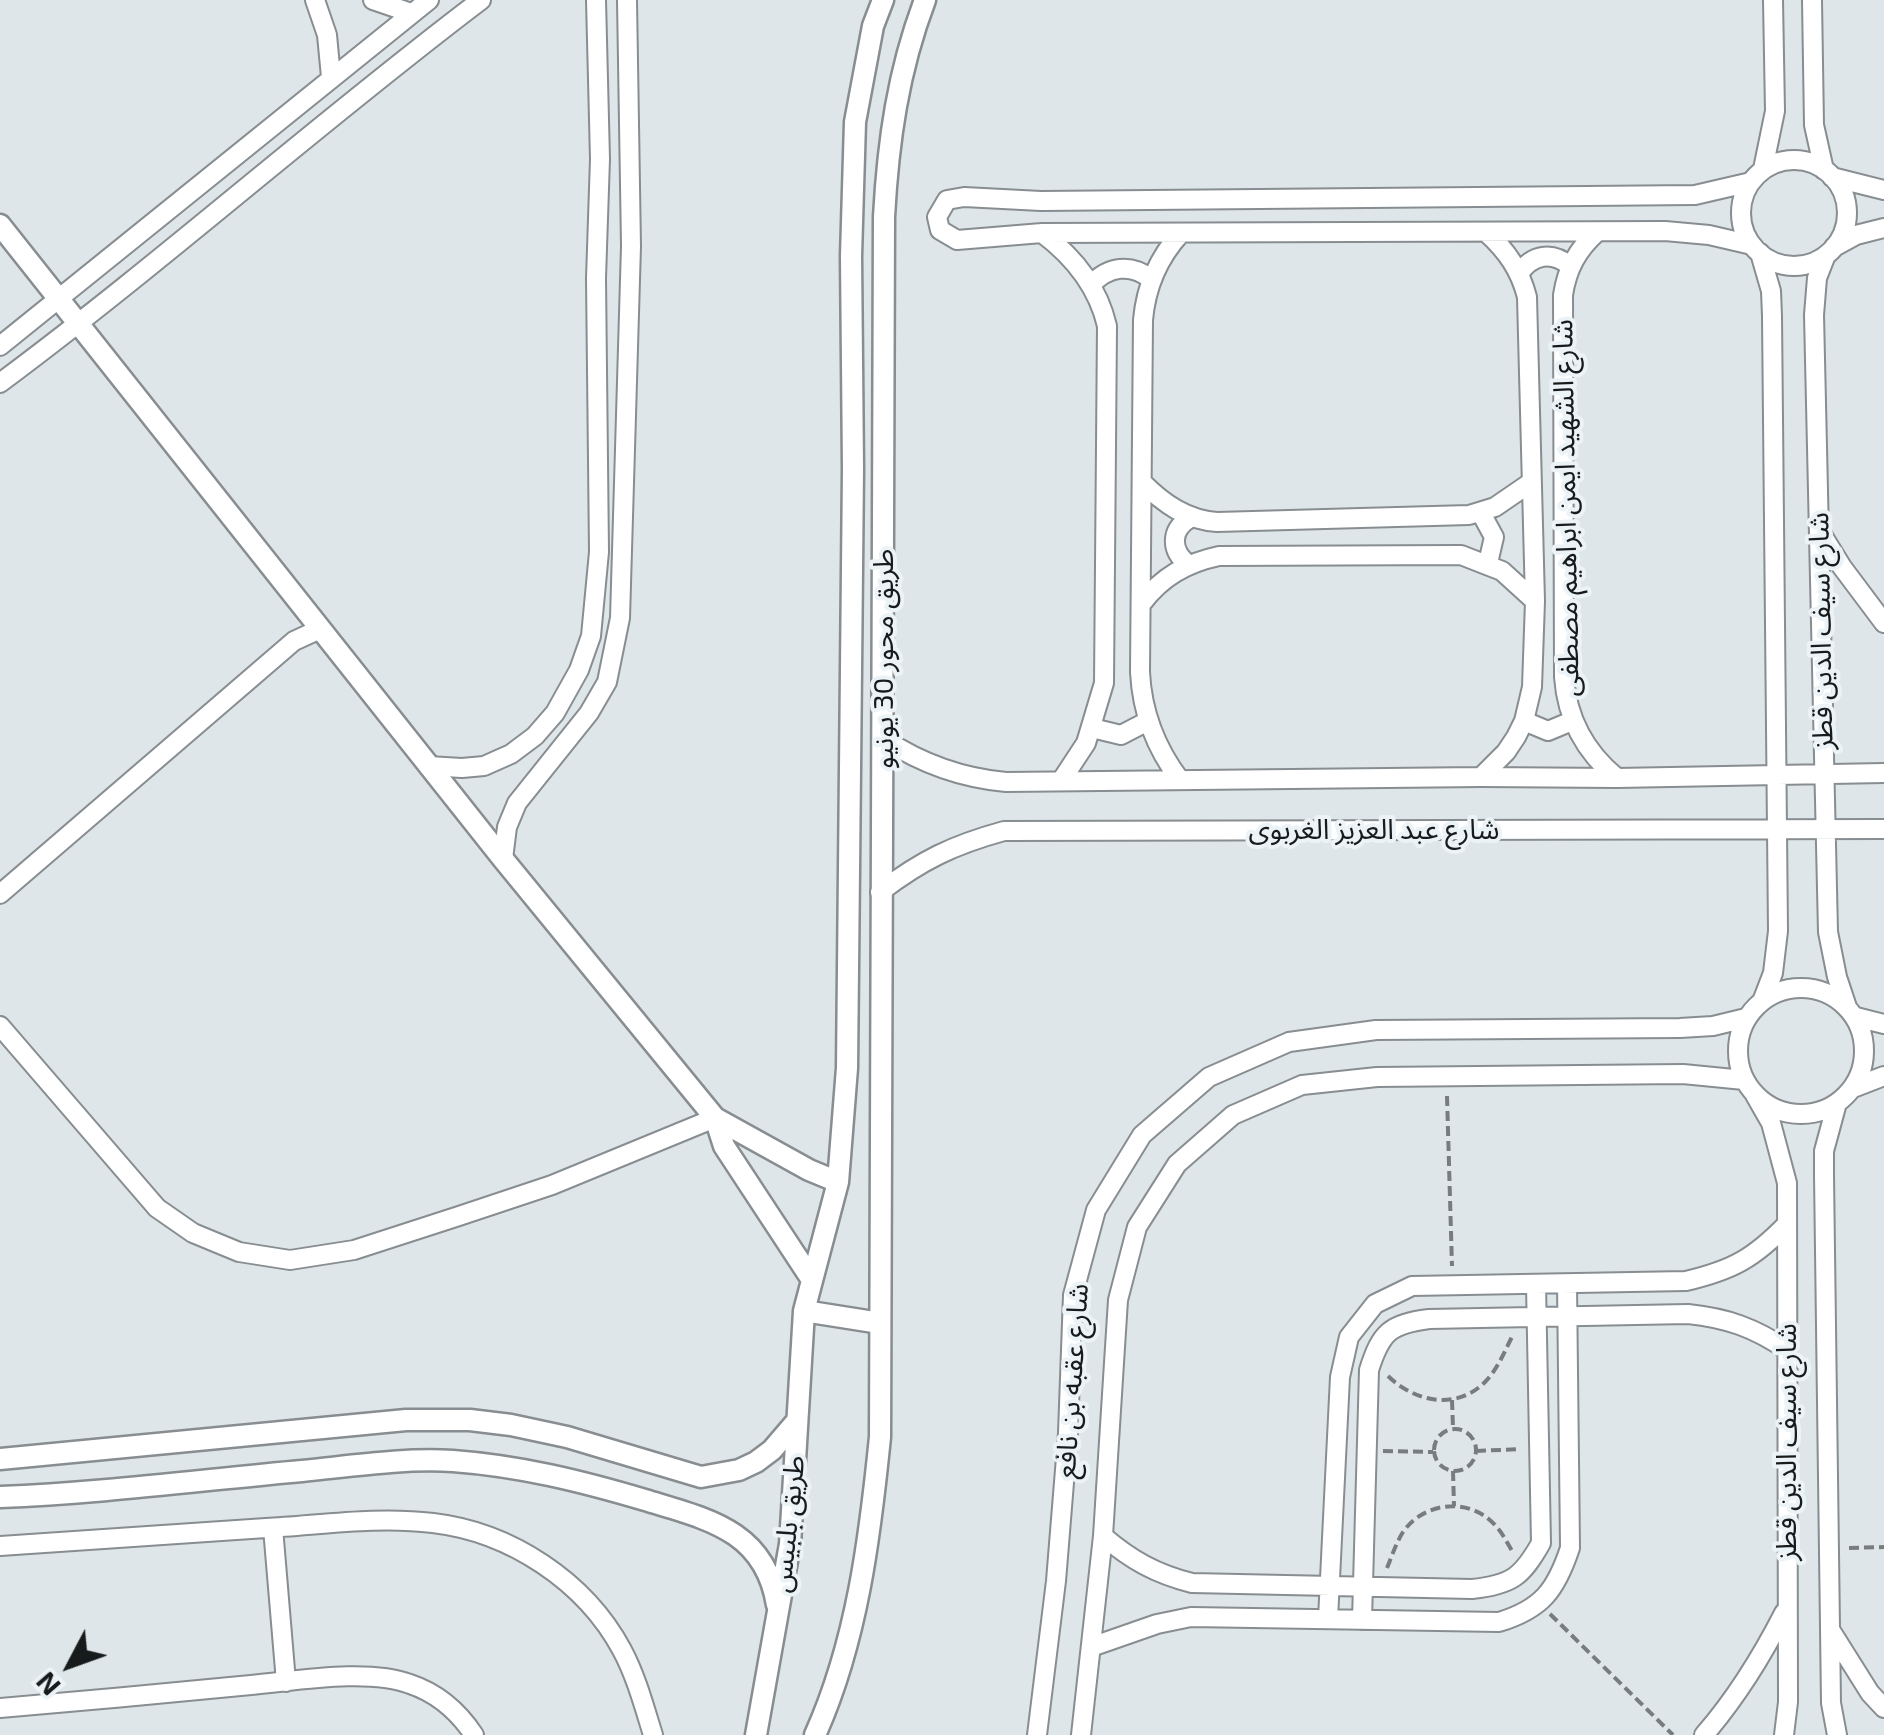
<!DOCTYPE html>
<html>
<head>
<meta charset="utf-8">
<style>
  body { margin:0 }
  #map { position:relative; width:1884px; height:1735px; overflow:hidden; background:#dee6e9; font-family:"Exo 2",sans-serif }
  canvas { display:block }
  .north { position:absolute; left:20px; top:1615px; width:100px; height:100px; -webkit-text-stroke:8px #ebf3f7; paint-order:stroke; rotate:229deg; font-size:28px; font-weight:700; line-height:40px; text-align:center; color:#181b1c }
  .north::after { content:''; display:block; margin:auto; width:35px; height:45px; background:#181b1c; clip-path:polygon(50% 0,100% 100%,50% 72%,0 100%) }
</style>
</head>
<body>
<div id="map">
<canvas width="1884" height="1735"></canvas>
<div class="north">N</div>
</div>
<script>
const g = document.querySelector('canvas').getContext('2d');
g.lineJoin = 'round';
function trace(path, color, width, dash) {
  g.strokeStyle = color;
  g.lineWidth = width;
  g.lineCap = dash ? 'butt' : 'round';
  g.setLineDash(dash || []);
  g.stroke(path);
}
function label(font, color, halo, rows, align = 'center') {
  g.font = font + ' "Exo 2","Noto Sans Arabic",sans-serif';
  g.lineWidth = 8;
  g.setLineDash([]);
  g.textBaseline = 'middle';
  g.strokeStyle = halo;
  g.fillStyle = color;
  for (const [text, x, y, turn = 0] of rows) {
    g.save();
    g.translate(x, y);
    g.rotate((+turn || 0) * Math.PI / 180);
    g.textAlign = isNaN(turn) ? turn : align;
    if (halo) g.strokeText(text, 0, 0);
    g.fillText(text, 0, 0);
    g.restore();
  }
}
const minor = new Path2D(`
  M315,0l12,35 4,42
  M373,0l38,13
  M1812,0l2,125 10,45
  M1741 213a53 53 0 1 1 106 0a53 53 0 1 1-106 0Z
  M1763,169l12,-58 -2,-111
  M1832,177l52,13
  M1751,182l-56,13 -654,6 -77,-4 -17,3 -10,17 3,13 17,10 85,-7 623,-2 44,4 43,10
  M1597,232c-20,18 -30,37 -34,63l1,382c3,41 21,75 53,101
  M1042,233c32,24 56,54 65,93l-3,357 -18,60 -25,38
  M1834,247l22,-12 28,-7
  M1760,253l11,38 1,25 6,615 -5,42 -10,26
  M1826,255l-9,23 -3,37 14,617 9,45 10,30
  M1519,274c13,-20 33,-23 51,-8
  M1091,285c17,-19 40,-22 60,-6
  M0,346l429,-346
  M0,383c164,-122 317,-259 481,-383
  M1143,483c21,21 44,37 74,39l252,-7 26,-8 35,-24
  M1481,513l13,24 -6,26
  M1821,533l21,34 42,56
  M1189,565c-19,-14 -19,-35 1,-47
  M1142,603c20,-26 44,-40 77,-47l242,-1 41,16 33,30
  M1524,721l24,10 24,-10
  M1092,728l29,7 27,-14
  M884,739c38,25 77,39 122,43l475,-5 136,1 267,-5
  M428,766l34,2 22,-2 27,-12 24,-18 20,-23 24,-43 12,-34 8,-84 -3,-274 4,-119 -4,-159
  M1481,777l25,-25 10,-15 8,-16 8,-34 3,-86 -8,-304c-7,-27 -20,-46 -41,-65
  M1180,780c-25,-33 -38,-67 -40,-108l3,-352c3,-34 15,-62 38,-87
  M503,859l4,-32 10,-24 72,-90 18,-31 13,-64 11,-372 -4,-246
  M880,892c42,-32 73,-47 124,-61l880,-2
  M0,894l294,-253 26,-12
  M1738 1051a63 63 0 1 1 126 0a63 63 0 1 1-126 0Z
  M1856,1017l28,7
  M0,1026l157,182 36,25 46,19 51,8 64,-10 105,-34 93,-31 163,-67
  M1853,1088l31,-12
  M1755,1095l16,28 16,60 1,519 -4,33
  M273,1528l13,154
  M1103,1536c28,24 53,38 89,47l280,6c39,-4 50,-12 69,-46l-5,-258
  M0,1546c89,-6 177,-12 266,-18 55,-3 111,-12 167,-5 77,9 152,58 189,127 14,26 22,56 31,85
  M1328,1619l12,-242 9,-40 26,-33 37,-18 274,-5c47,-11 68,-23 101,-57
  M1362,1620l7,-250c12,-38 21,-46 60,-51l259,-5c39,4 67,14 99,36
  M1831,1631l39,62 14,15
  M1091,1647l66,-23 34,-7 308,5c43,-13 57,-32 71,-74l-3,-264
  M0,1708c84,-7 167,-15 251,-23 45,-4 116,-17 159,-1 27,9 48,27 64,51
  M1037,1735l19,-154 12,-148 5,-138 23,-85 46,-75 67,-58 80,-35 87,-12 304,-2 33,-2 33,-8
  M1081,1735l22,-199 15,-236 19,-73 40,-63 56,-49 69,-30 75,-8 306,-3 61,6
  M1704,1735c33,-38 57,-77 80,-122
  M1837,1735l-6,-32 -7,-528v-24l13,-48`);
const tertiary = new Path2D(`
  M0,225l503,634 212,259 9,28 88,134
  M715,1118l94,52 29,12
  M804,1311l76,12
  M0,1459l406,-39h64l41,5 56,12 134,40 38,-7 17,-8 16,-12 24,-28
  M0,1497c101,-4 201,-17 302,-26 50,-5 101,-13 151,-10 67,5 128,20 192,39 62,19 120,30 132,105
  M756,1735l34,-191 14,-233 34,-129 9,-114 6,-599 -2,-213 4,-134 18,-96 10,-26
  M815,1735c42,-93 55,-198 65,-298l4,-1220c4,-75 14,-146 41,-217`);
trace(minor, '#878d91', 22);
trace(tertiary, '#878d91', 25);
trace(new Path2D(`
  M1447,1096l5,170
  M1388,1376c27,26 68,35 97,6 13,-13 20,-32 28,-47
  M1452,1400l1,28
  M1434 1450a21 21 0 1 1 42 0a21 21 0 1 1-42 0Z
  M1383,1451l50,1
  M1476,1451l45,-2
  M1453,1471l1,35
  M1849,1548l35,-1
  M1387,1568c5,-12 9,-25 16,-36 20,-29 63,-35 89,-10 10,9 15,21 22,32
  M1550,1614l123,121`), '#777c7e', 4, [10, 5]);
trace(minor, '#fff', 18);
trace(tertiary, '#fff', 20);
label('28px', '#181b1c', '#ebf3f7', [
  ["شارع الشهيد ايمن ابراهيم مصطفى",1566,508,-91],
  ["شارع سيف الدين قطز",1821,631,-91],
  ["طريق محور 30 يونيو",884,659,-90],
  ["شارع عبد العزيز الغربوى",1374,830],
  ["شارع عقبه بن نافع",1072,1381,-86],
  ["شارع سيف الدين قطز",1787,1442,-90],
  ["طريق بلبيس",788,1524,-84]
]);
</script>
</body>
</html>
